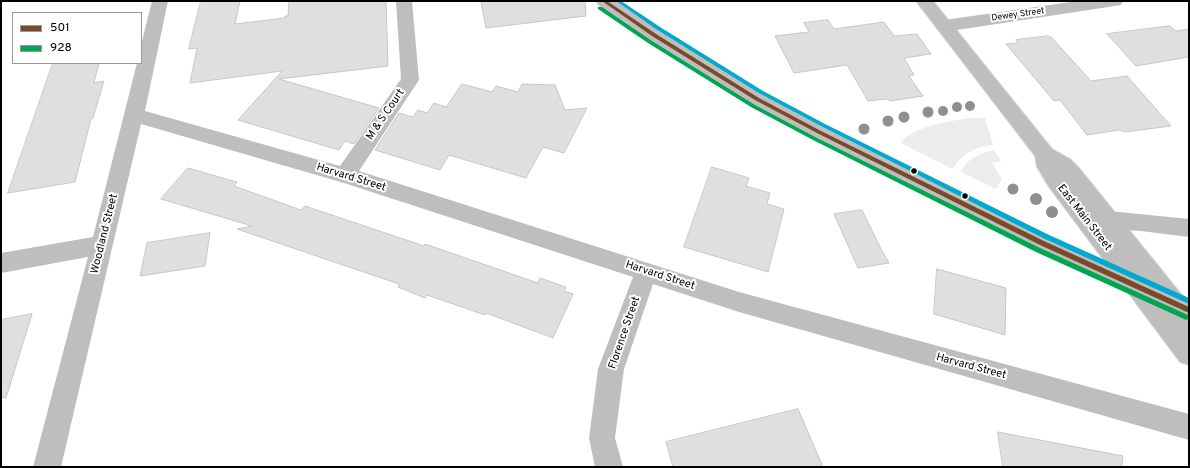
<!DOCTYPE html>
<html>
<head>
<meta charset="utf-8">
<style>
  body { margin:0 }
  #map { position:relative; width:1190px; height:468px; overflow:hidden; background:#fff; font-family:Overpass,sans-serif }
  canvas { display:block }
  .frame { position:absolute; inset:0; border:2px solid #000; pointer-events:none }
  .legend { position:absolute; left:12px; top:12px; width:130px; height:52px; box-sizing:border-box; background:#fff; border:1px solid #999; margin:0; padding:5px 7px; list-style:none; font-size:12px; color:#000 }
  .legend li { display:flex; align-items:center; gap:8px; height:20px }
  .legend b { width:20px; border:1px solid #999 }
</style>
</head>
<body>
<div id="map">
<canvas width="1190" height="468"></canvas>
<div class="frame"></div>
<ul class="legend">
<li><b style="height:5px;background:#7a4b2a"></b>501</li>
<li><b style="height:5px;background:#00a651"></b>928</li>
</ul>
</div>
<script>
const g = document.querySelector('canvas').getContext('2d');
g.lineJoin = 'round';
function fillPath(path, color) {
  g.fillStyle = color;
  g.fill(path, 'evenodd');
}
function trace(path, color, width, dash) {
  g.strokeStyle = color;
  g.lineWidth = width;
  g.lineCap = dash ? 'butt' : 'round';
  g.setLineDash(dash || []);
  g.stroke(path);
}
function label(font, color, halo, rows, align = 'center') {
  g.font = font + ' Overpass,sans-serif';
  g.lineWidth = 4;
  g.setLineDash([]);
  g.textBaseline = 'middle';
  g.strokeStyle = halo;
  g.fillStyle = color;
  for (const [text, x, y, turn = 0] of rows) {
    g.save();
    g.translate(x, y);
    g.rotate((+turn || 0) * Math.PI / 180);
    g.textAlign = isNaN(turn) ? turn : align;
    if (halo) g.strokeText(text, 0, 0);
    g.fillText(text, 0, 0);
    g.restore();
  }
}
fillPath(new Path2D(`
  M971,118h14l8,27c-17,1 -32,9 -40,24l-52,-26c9,-16 53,-23 70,-25z
  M994,150l7,11 -9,2 10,16 -6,10 -35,-17c5,-13 20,-19 33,-22z`), '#ececec');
const building = new Path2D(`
  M201,1h39l-5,23 50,-6v-2h3l1,-15h97l2,65 -109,13 100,29 -25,36 -9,-3 -6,9 -101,-30 44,-49 -92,12 7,-35 -8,1z
  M493,1h92l1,15 -100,12 -5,-26z
  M828,20l6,9 50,-7 10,14 23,-2 14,20 -27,4 10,17 -5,1 14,20 -33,5 -3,-2 -19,2 -21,-36 -53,8 -19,-37 34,-4 -5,-9z
  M1170,26l6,5 13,-2v28l-53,9 -29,-32z
  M1048,36l4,2 39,43 36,-5 44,50 -46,6 -6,-2 -32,5 -27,-35 -6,1 -48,-57 12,-1 -2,-3z
  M53,63h46l-5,20 10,-2 -11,37 -2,1 -16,63 -67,11z
  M462,84l30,8 4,-6 22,6 4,-8 33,1 10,25 22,-2 -23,45 -21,-6 -17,31 -77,-23 -9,15 -65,-20 24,-37 14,4 5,-7 9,3 7,-10 12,4z
  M712,167l37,11 -3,8 24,7 -3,11 17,5 -16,63 -84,-25z
  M188,168l49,14 -3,4 67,24 4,-4 119,40 1,-2 113,39 2,-5 26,9 -2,4 9,3 -20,44 -67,-25 -1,2 -58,-20 -2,3 -27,-11 1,-3 -162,-55 15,-3 -91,-27z
  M862,210l19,39 8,14 -31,5 -24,-54z
  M210,233l-5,33 -65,10 7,-33z
  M937,269l69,19 -1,47 -71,-21z
  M32,314l-26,84 -5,-1v-77z
  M798,409l25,58h-150l-7,-25z
  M998,432l125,24 -1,11h-119z`);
fillPath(building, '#dfdfdf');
trace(building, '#c7c7c7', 1);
const major = new Path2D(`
  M916,1h17l119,148 18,10 9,9 110,136v29l-2,-1 2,3v30l-9,-3 -131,-175 -12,-20 -2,-11z`);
trace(major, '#dbdbdb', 2);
fillPath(new Path2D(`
  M152,1h16l-23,110 195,55 61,-87 -5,-78h16l7,79 -60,91 380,121 450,122v26l-450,-128 -86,-28 -29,85 -9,69 8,29h-28l-6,-29 9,-69 35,-92 -289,-94 -203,-59 -80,343h-28l55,-210 -87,16v-20l92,-16 44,-174h4v-18z
  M596,1h20l44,30 104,63 62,33 224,109 139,63v22l-155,-71 -222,-113 -62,-33 -102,-65 -50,-34z
  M1078,1h45l-2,4 -6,1 -171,26 -6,-2 -3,-4 3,-4 6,-2z
  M1109,211l80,8v18l-48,-6 -32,-2 -8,-3 -3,-6 3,-6z`), '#bebebe');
fillPath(major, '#bebebe');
fillPath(new Path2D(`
  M602,1h5l49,33 103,64 62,33 223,110 145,66v6l-149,-68 -223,-112 -62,-33 -103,-64z`), '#7a4b2a');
fillPath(new Path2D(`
  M598,7h4l50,34 103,64 62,33 223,110 148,67v4l-2,1 -2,-1 -148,-67 -223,-112 -62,-33 -103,-64 -50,-34z`), '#00a651');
fillPath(new Path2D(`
  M616,1h5l39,26 103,64 62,33 222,110 142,64v6l-146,-66 -222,-112 -62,-33 -103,-64z`), '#00a9ce');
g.fillStyle = '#8f8f8f';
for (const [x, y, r] of [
  [970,106,5],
  [957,107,5],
  [943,111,5],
  [928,112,5.5],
  [904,117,5.5],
  [888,121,5.5],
  [864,129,5.5],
  [1013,189,5.5],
  [1036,199,6],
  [1052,212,6]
]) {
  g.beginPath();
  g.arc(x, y, r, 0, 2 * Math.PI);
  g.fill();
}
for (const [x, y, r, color] of [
  [914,171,3.5,"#000"],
  [965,196,3.5,"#000"]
]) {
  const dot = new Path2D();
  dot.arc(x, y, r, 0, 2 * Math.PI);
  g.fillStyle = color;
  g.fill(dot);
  trace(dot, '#fff', 1.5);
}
label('9px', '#000', '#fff', [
  ["Dewey Street",1018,15,-8]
]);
label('11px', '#000', '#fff', [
  ["M & S Court",386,115,-56],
  ["Harvard Street",351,178,17],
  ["East Main Street",1084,218,52],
  ["Woodland Street",105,234,-76],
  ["Harvard Street",660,276,18],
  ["Florence Street",625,333,-71],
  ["Harvard Street",971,367,15]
]);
</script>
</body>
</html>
